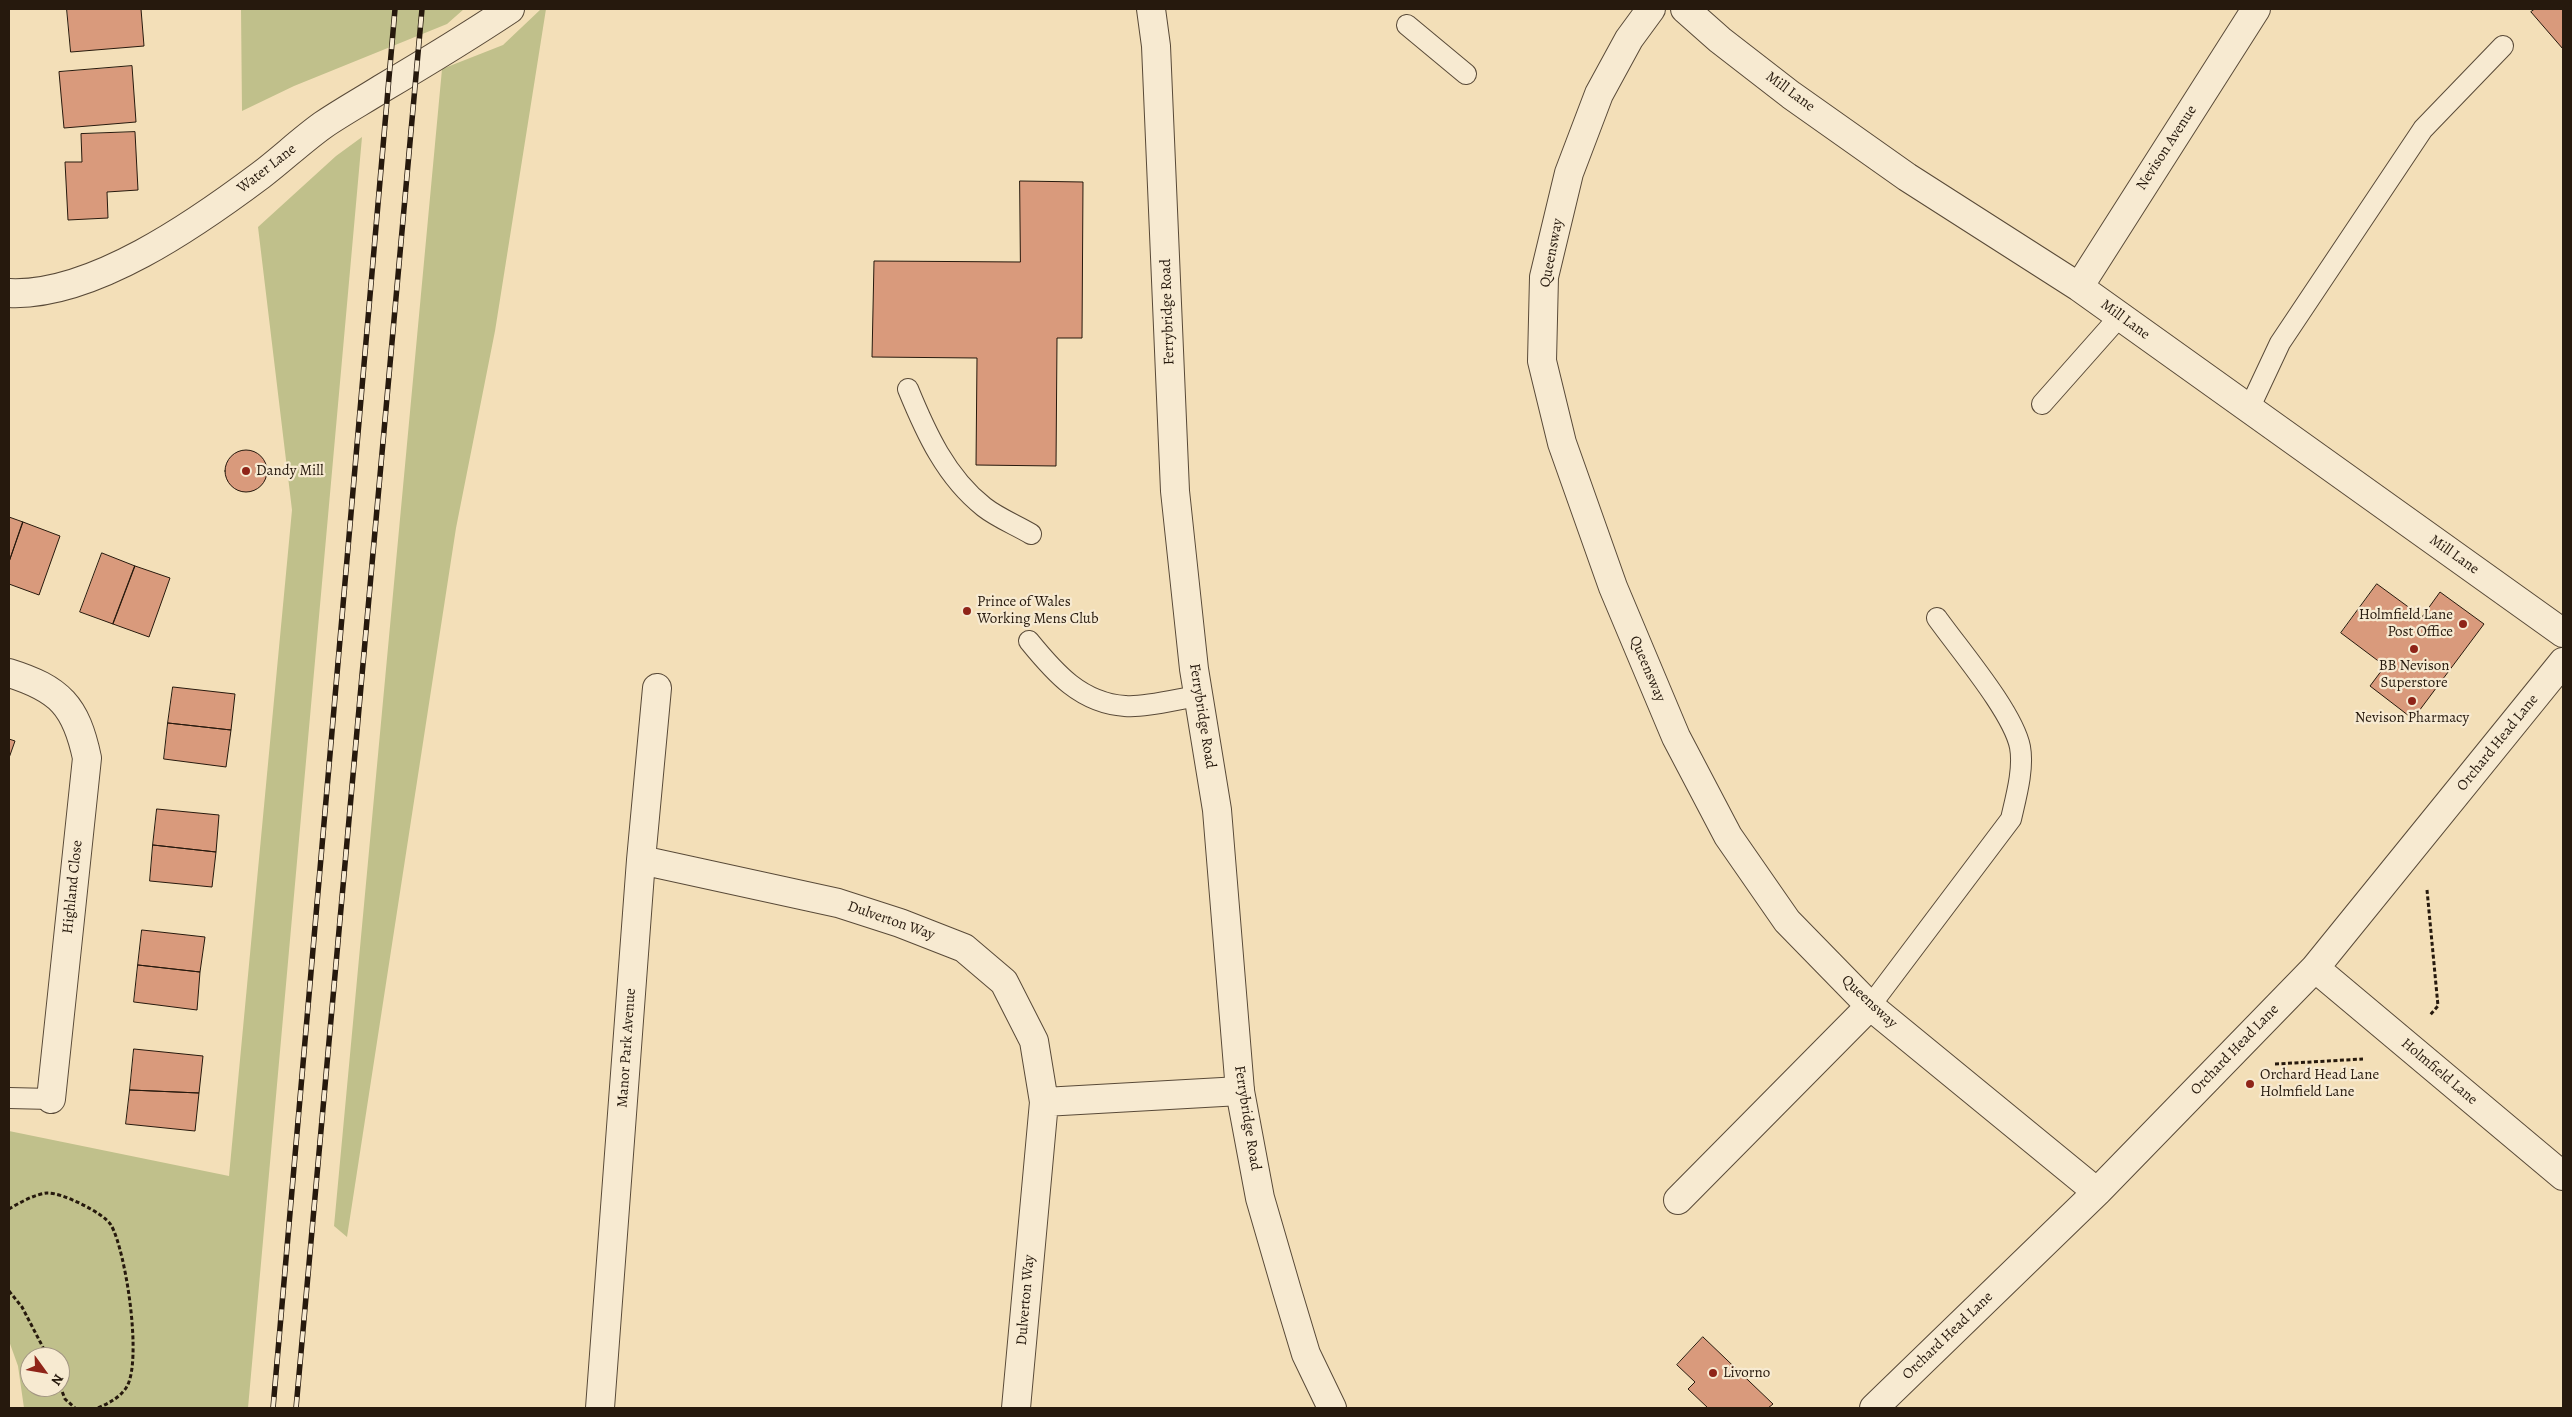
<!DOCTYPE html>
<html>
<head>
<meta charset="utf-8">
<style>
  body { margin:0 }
  #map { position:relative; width:2572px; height:1417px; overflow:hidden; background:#f3dfb8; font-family:Alegreya,serif }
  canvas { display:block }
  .frame { position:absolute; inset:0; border:10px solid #26190d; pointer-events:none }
  .north { position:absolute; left:20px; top:1347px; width:50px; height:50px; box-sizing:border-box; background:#f7ead1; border:1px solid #a39683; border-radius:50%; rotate:122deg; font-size:14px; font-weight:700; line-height:20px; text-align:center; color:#26190d }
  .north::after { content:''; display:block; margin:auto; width:18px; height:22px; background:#8f2418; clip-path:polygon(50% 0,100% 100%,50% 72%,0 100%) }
</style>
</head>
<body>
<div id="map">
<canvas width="2572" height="1417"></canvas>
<div class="frame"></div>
<div class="north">N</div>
</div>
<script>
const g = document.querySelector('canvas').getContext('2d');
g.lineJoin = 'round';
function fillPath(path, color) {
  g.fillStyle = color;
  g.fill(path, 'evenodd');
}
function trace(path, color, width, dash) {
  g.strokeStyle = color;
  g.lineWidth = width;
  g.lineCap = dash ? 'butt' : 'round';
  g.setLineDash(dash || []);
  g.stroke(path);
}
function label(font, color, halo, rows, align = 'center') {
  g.font = font + ' Alegreya,serif';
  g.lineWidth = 4.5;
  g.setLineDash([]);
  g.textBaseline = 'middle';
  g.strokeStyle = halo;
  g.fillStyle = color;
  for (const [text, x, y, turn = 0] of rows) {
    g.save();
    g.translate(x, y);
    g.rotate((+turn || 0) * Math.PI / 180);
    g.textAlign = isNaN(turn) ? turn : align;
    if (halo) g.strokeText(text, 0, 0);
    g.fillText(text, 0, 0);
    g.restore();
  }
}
fillPath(new Path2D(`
  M241,9h223l-17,15 -153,62 -52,25z
  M541,9h5l-51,322 -39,197 -109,709 -13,-11 108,-1157 61,-24z
  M362,137l-114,1271h-224l-6,-42 -9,-25v-210l220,45 63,-666 -34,-283 78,-71zM30,1357h30v30h-30z`), '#c0c08b');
const building = new Path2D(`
  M67,9h74l3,37 -73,6z
  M2535,9h28v40l-32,-37z
  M132,66l4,56 -72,6 -5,-56z
  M135,132l3,58 -31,2 1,26 -40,2 -3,-58h17l-1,-28z
  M1020,181l63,1 -1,156h-25l-1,128 -80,-1 1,-107 -105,-1 2,-96 146,1z
  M225 471a21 21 0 1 1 42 0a21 21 0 1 1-42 0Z
  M9,517l14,5 -14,40z
  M23,522l37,14 -21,59 -30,-11v-22z
  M102,553l33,13 -22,58 -33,-12z
  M135,566l35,12 -21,59 -36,-13z
  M2377,584l45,33 18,-25 44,32 -71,95 -43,-33 15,-20 -44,-33z
  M173,687l62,7 -4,36 -63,-7z
  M168,723l63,7 -5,37 -62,-8z
  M9,739l6,2 -6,17z
  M157,809l62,6 -3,37 -63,-7z
  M153,845l63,7 -4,35 -62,-6z
  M142,930l63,7 -5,35 -62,-7z
  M138,965l62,7 -3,38 -63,-8z
  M134,1049l69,7 -4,37 -69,-3z
  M130,1090l69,3 -4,38 -69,-7z
  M1703,1337l70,67 -5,4h-60l-20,-19 7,-7 -18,-17z`);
fillPath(building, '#d99a7c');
trace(building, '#26190d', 1);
const service = new Path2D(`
  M1407,25l59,49
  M908,389c18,44 38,88 76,118 14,11 32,18 47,27
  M2042,404l78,-88
  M2249,409l31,-66 143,-214 80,-83
  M1029,641c26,32 52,62 96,65 18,2 53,-7 73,-10
  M1870,1006l141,-187c5,-22 13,-50 9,-72 -7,-35 -61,-98 -83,-129
  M9,1098l42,1`);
const minor = new Path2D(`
  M1651,9l-22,30 -30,55 -30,79 -25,104 -2,84 20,82 51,144 63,150 52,99 59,85 83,85 227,186
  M1685,9l35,31 71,55 116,82 172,110 484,346
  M2079,287l177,-278
  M9,293c83,4 188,-70 252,-118 21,-16 41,-35 62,-50 19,-13 39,-24 58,-36 44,-26 87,-52 129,-80
  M9,673c51,16 67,33 78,85l-36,341
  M641,860l197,43 62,20 64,25 40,34 30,59 10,61 -28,306
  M2315,968l248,208
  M1044,1102l196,-11
  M1678,1200l192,-194
  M600,1408l41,-548 16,-172
  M1874,1408l223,-216 218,-224 248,-306`);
const tertiary = new Path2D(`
  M1151,9l5,37 19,445 19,178 23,141 23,281 20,107 27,93 19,63 26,54`);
trace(service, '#594a38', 22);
trace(minor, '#594a38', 30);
trace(tertiary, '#594a38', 30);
trace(new Path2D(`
  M2427,890l11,116 -8,9
  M2275,1064l88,-5
  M9,1209c10,-6 26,-15 38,-16 14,-1 57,20 64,32 15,26 32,138 15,163 -7,10 -17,15 -28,20
  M9,1291l13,16 26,50
  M60,1386l5,13 10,9`), '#26190d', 3, [4, 2.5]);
trace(service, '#f7ead1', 20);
trace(minor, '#f7ead1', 28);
trace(tertiary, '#f7ead1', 28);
const rail = new Path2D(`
  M273,1408l122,-1399
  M296,1408l126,-1399`);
trace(rail, '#26190d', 5.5);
trace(rail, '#f7ead1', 4, [11]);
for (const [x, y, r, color] of [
  [246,471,5,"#8f2418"],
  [967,611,5,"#8f2418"],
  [2463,624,5,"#8f2418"],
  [2414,649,5,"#8f2418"],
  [2412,701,5,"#8f2418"],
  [2250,1084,5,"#8f2418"],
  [1713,1373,5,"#8f2418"]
]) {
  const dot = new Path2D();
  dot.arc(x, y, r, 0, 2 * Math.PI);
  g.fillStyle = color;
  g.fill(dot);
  trace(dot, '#f7ead1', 2);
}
label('15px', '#26190d', '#f7ead1', [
  ["Mill Lane",1790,92,36],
  ["Nevison Avenue",2167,148,-57],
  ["Water Lane",267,169,-38],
  ["Queensway",1552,253,-79],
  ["Ferrybridge Road",1168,312,-92],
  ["Mill Lane",2125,320,36],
  ["Mill Lane",2454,555,35],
  ["Queensway",1647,669,67],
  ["Ferrybridge Road",1202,716,81],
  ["Orchard Head Lane",2498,743,-51],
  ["Highland Close",73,887,-84],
  ["Dulverton Way",891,921,19],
  ["Queensway",1869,1002,43],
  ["Manor Park Avenue",627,1048,-86],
  ["Orchard Head Lane",2235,1050,-46],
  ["Holmfield Lane",2439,1072,40],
  ["Ferrybridge Road",1247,1118,81],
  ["Dulverton Way",1026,1300,-85],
  ["Orchard Head Lane",1948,1336,-44]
]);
label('15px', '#26190d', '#f7ead1', [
  ["Dandy Mill",256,471],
  ["Prince of Wales",977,602],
  ["Working Mens Club",977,619],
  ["Holmfield Lane",2453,615,"right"],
  ["Post Office",2453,632,"right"],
  ["BB Nevison",2414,666,"center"],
  ["Superstore",2414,683,"center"],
  ["Nevison Pharmacy",2412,718,"center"],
  ["Orchard Head Lane",2260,1075],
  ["Holmfield Lane",2260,1092],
  ["Livorno",1723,1373]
], 'left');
</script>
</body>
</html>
